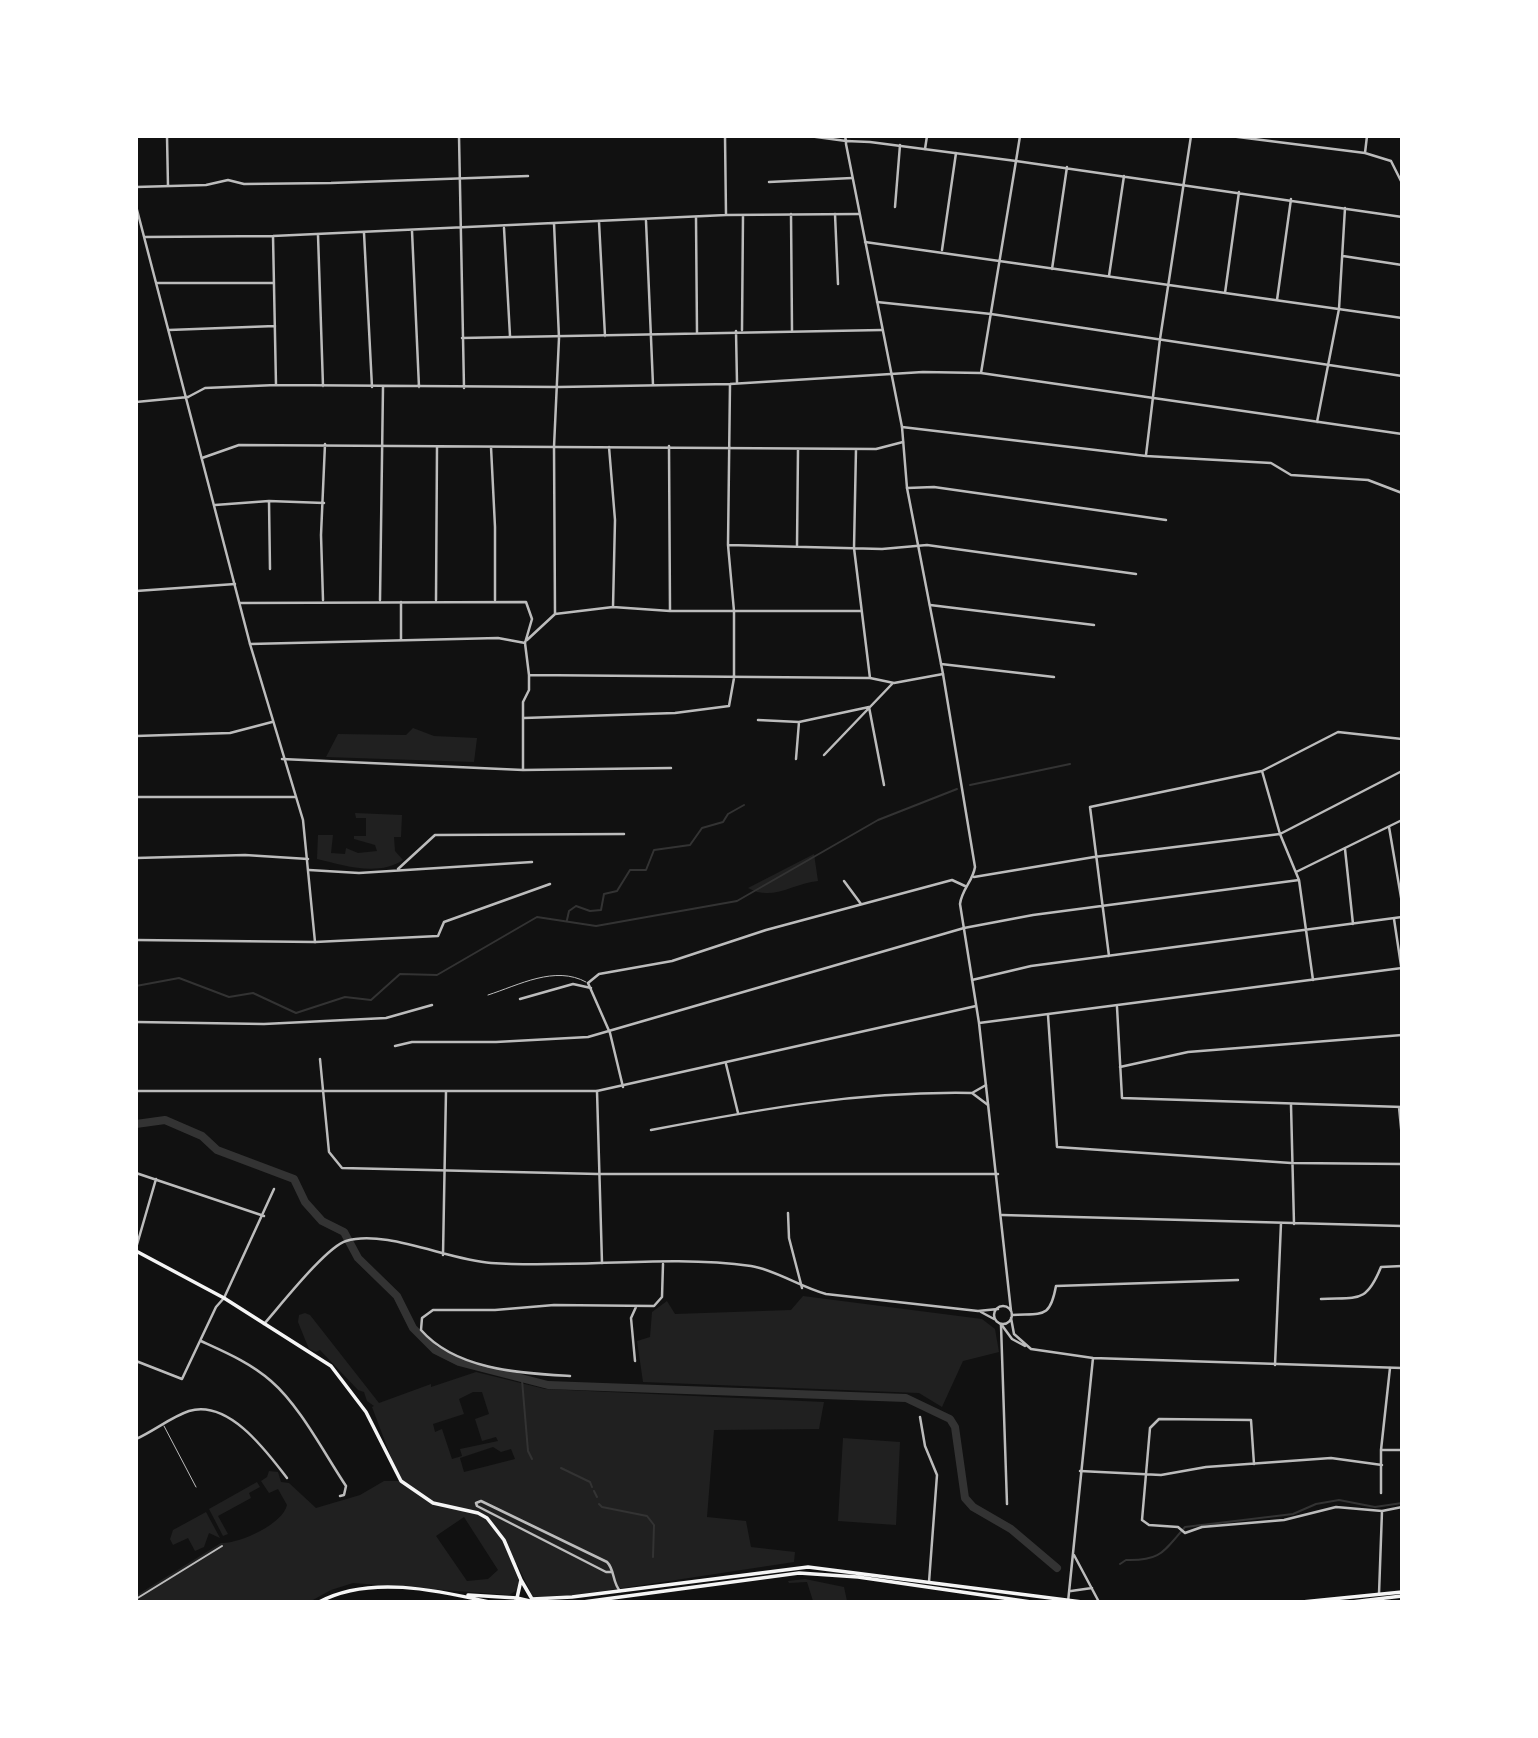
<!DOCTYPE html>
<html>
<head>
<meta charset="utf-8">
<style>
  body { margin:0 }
  #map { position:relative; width:1538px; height:1738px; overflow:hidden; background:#111; font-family:Ubuntu,sans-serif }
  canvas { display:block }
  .frame { position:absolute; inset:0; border:138px solid #fff; pointer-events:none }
</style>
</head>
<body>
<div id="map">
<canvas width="1538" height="1738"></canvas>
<div class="frame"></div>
</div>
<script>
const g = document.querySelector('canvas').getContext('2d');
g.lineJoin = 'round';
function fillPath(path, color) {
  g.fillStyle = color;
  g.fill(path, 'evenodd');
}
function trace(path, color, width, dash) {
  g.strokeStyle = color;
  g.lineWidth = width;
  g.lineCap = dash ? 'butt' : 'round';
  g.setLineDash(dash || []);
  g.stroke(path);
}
fillPath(new Path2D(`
  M413,728l21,8 43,2 -3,24 -148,-5 12,-23 68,1z
  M355,813l47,2 -1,22h-7l1,14 8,9c-25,17 -60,5 -86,-1l1,-24h15l-2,18 14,1 1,-6 12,5 19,-2 -2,-6 -21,-6v-3h12v-18h-10z
  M814,854l4,27c-24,2 -46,21 -70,7z
  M803,1296l179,23 13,10 4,23 -36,9 -21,46 -23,-14 -276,-11 -6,-41 13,-4 2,-25 15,-11 8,13 116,-4z
  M305,1313l5,2 69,88 52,-19v3l45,-15 69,17 279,13 -5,27 -105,1 -7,87 39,4 5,26 44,5 -1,10 -217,33 -44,2 -16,-33 -4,2 6,15 -2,9 -8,5 -156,-12 -22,7 -20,11 -174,1v-7l84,-52c18,1 62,-19 66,-38l-9,-16 -9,4 -8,-12 6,-4 2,-6 9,1 3,10 8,1 27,25 44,-13 24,-14h16l-28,-74 2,-1 -7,-5 -3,-9 -6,-2 -38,-40 -4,2 -7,-3 -11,-27 1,-7zM473,1392h9l7,22 -14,5 7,22 14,-4 2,4 -38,8 2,7 -10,3 -10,-30 -7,3 -2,-8 31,-10 -5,-15zM493,1447l8,5 10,-3 4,10 -51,13 -4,-14zM464,1517l34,53 -10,9 -21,2 -31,-45z
  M843,1438l57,4 -4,83 -58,-4z
  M257,1482l3,5 -11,6 2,5 -33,18 10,18 -5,2 -14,-27z
  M206,1512l14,26 -11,-5 -5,14 -9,4 -7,-13 -15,7 -3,-6 3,-9z
  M805,1579l39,8 3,14h-34l-6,-19 -18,1 -1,-2z`), '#202020');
trace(new Path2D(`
  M970,785l100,-21
  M567,920l2,-9 7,-5 14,5 11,-1 3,-16 13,-3 13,-21h16l8,-20 36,-5 12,-17 21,-6 5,-8 16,-9
  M136,986l43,-8 50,19 24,-4 43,20 49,-16 26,3 29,-26 37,1 100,-58 59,9 141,-25 141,-81 79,-31
  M522,1380l6,71 4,8
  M561,1468l29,14 2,5
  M594,1491l3,6
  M599,1504l3,3 45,9 7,9 -1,32
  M1120,1564l6,-4c35,1 37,-8 59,-33l108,-13 23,-10 23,-4 36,7 27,-4`), '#333', 2);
trace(new Path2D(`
  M136,1124l29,-4 37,16 15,14 77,29 11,23 17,19 22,11 14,26 39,38 16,32 22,22 24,12 89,23 358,13 44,21 5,8 10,71 8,9 38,22 46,39`), '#333', 8);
trace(new Path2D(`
  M488,995c31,-10 67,-30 98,-13
  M164,1426l32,61`), '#bcbcbc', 1);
trace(new Path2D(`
  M136,1599l86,-53`), '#bcbcbc', 2);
trace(new Path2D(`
  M167,136l1,50
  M459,136l5,252
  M809,136l37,5 -1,-5
  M1230,136l135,17
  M1367,136l-2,17 26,8 11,22
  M925,149l2,-13
  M769,182l83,-4
  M136,187l70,-2 22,-5 16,4 87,-1 197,-7
  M895,207l5,-62
  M791,214l1,116
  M835,214l3,70
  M726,215l133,-1
  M696,218l1,115
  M646,221l7,164
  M599,222l6,114
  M504,228l6,108
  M412,231l7,156
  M364,233l8,154
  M318,235l5,151
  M273,236l3,149
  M145,237l128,-1 453,-21 -1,-79
  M865,242l537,76
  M942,250l14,-97
  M1343,256l59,9
  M1052,269l15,-102
  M1109,276l15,-100
  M157,283h116
  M1225,293l14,-101
  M1277,300l14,-101
  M877,302l114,12 411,62
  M169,330l106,-4
  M742,330l1,-115
  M736,331l1,52
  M462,338l420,-8
  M981,373l35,-212 386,56
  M188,397l17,-9 71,-3 283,2 171,-3 193,-12 58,1 421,61
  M1317,422l22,-113 6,-101
  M902,427l244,29 125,7 20,12 77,5 34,13
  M669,446l1,165
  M491,447l4,80v73
  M609,447l6,73 -2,87
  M856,449l-2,99 16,130
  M1146,455l14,-116 31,-203
  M202,458l37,-13 637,4 27,-7
  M907,488l27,-1 232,33
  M269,501l1,68
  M215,505l54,-4 55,2
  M729,545l153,4 45,-4 209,29
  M797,546l1,-97
  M136,591l99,-7
  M323,600l-2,-65 4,-91
  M380,600l3,-213
  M436,600l1,-153
  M401,602v38
  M240,603l286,-1 6,17 -7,24 4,32v15l-6,12v68
  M930,605l164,20
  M555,614l58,-7 57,4h191
  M527,640l28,-26 -1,-167 5,-109 -5,-115
  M250,644l248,-6 27,5
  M941,664l113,13
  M529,675l341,3 24,5 49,-9
  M524,718l151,-5 54,-7 5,-28v-67l-6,-66 2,-161
  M758,720l41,2 70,-15 15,78
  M136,736l94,-3 42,-11
  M824,755l68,-71
  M282,759l241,11 148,-2
  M796,759l3,-37
  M1262,771l18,63 19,46 14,100
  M136,797h159
  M1389,827l13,76
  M1345,849l8,75
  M136,858l109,-3 63,4
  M398,869l37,-34 189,-1
  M309,870l50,3 173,-11
  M1296,872l106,-52
  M974,877l120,-20 186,-23 122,-63
  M844,881l17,23
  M1394,919l8,53
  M315,942l123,-6 6,-14 106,-38
  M1109,956l-19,-149 172,-36 76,-39 64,7
  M972,980l59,-14 371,-49
  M520,999l53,-15 18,4
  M1117,1007l5,91 280,9
  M1048,1015l9,132 234,16 111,1
  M136,1022l128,2 122,-6 46,-13
  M395,1046l17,-4h84l92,-5 376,-109 69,-13 266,-35
  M320,1059l9,93 13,16 256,6h400
  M726,1064l12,49
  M1120,1067l68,-15 214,-17
  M623,1087l-13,-54 -22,-50 11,-9 73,-13 94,-31 186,-50 13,6
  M597,1091l5,172
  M972,1093l16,12
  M972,1093l14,-8
  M1291,1105l3,119
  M1399,1107l3,31
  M651,1130c110,-21 208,-39 321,-37
  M136,1173l128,43
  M788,1213l1,25 13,50
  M1002,1215l400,11
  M136,1248l20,-69
  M1321,1299c37,-2 45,5 60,-32l21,-1
  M1012,1315c31,-2 38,4 44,-29l182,-6
  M1001,1325l6,179
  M201,1341c24,11 50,22 70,40 29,25 53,72 75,105l-2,9 -4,1
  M136,1361l46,18 34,-72 8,-9 50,-109
  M635,1361l-4,-43 5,-11
  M1275,1365l6,-142
  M570,1376c-50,-3 -114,-6 -149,-46l1,-12 11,-8h62l59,-5 100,1 8,-9 1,-33
  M920,1417l5,29 12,29 -8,107
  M136,1439c18,-8 35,-22 53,-28 40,-12 78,41 98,67
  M1381,1450h21
  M1254,1464l-3,-44 -92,-1 -9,9 -8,92 7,5 29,2 7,6 17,-6 82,-7 52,-13 46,4 20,-4
  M1080,1471l81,4 45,-8 125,-9 51,7
  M1381,1493v-43l9,-82
  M612,1572h-6l-129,-66 -1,-3 5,-2 126,61c8,8 5,20 13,29
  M1379,1594l3,-83`), '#bcbcbc', 2.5);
trace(new Path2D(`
  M136,206l114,438 53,176 12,122 -179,-2
  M136,402l52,-5
  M979,1023l423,-55
  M136,1091h461l379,-85
  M443,1255l3,-164
  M994 1315a9 9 0 1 1 18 0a9 9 0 1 1-18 0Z
  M1011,1311l-32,-288 -19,-119c2,-15 13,-23 15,-37l-32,-193 -36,-186 -5,-61 -56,-283v-3l24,1 146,19 4,-25
  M981,1312l13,7
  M1011,1318l3,16 17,15 62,9 309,10
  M264,1324c16,-18 62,-77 82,-83 39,-12 102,19 145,22 86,6 175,-9 260,3 25,4 49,21 75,28l152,17 20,-2
  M1001,1324l11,15 13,7
  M1074,1555l25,47
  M1071,1591l21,-3
  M1068,1602l25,-244`), '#bcbcbc', 2.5);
trace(new Path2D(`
  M136,1251l88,47 107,68 35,46 35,69 32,22 45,10 9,5 17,22 17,40
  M517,1598l4,-18 11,19`), '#f5f5f5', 3.5);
trace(new Path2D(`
  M468,1595l49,3
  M532,1599l40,-2 236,-30 274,35
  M319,1602c50,-27 117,-12 170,0
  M515,1602l2,-4 17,4
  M583,1602l216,-29 59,4 173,25
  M1302,1602l100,-10
  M1352,1602l50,-6`), '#f5f5f5', 3.5);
</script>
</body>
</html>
